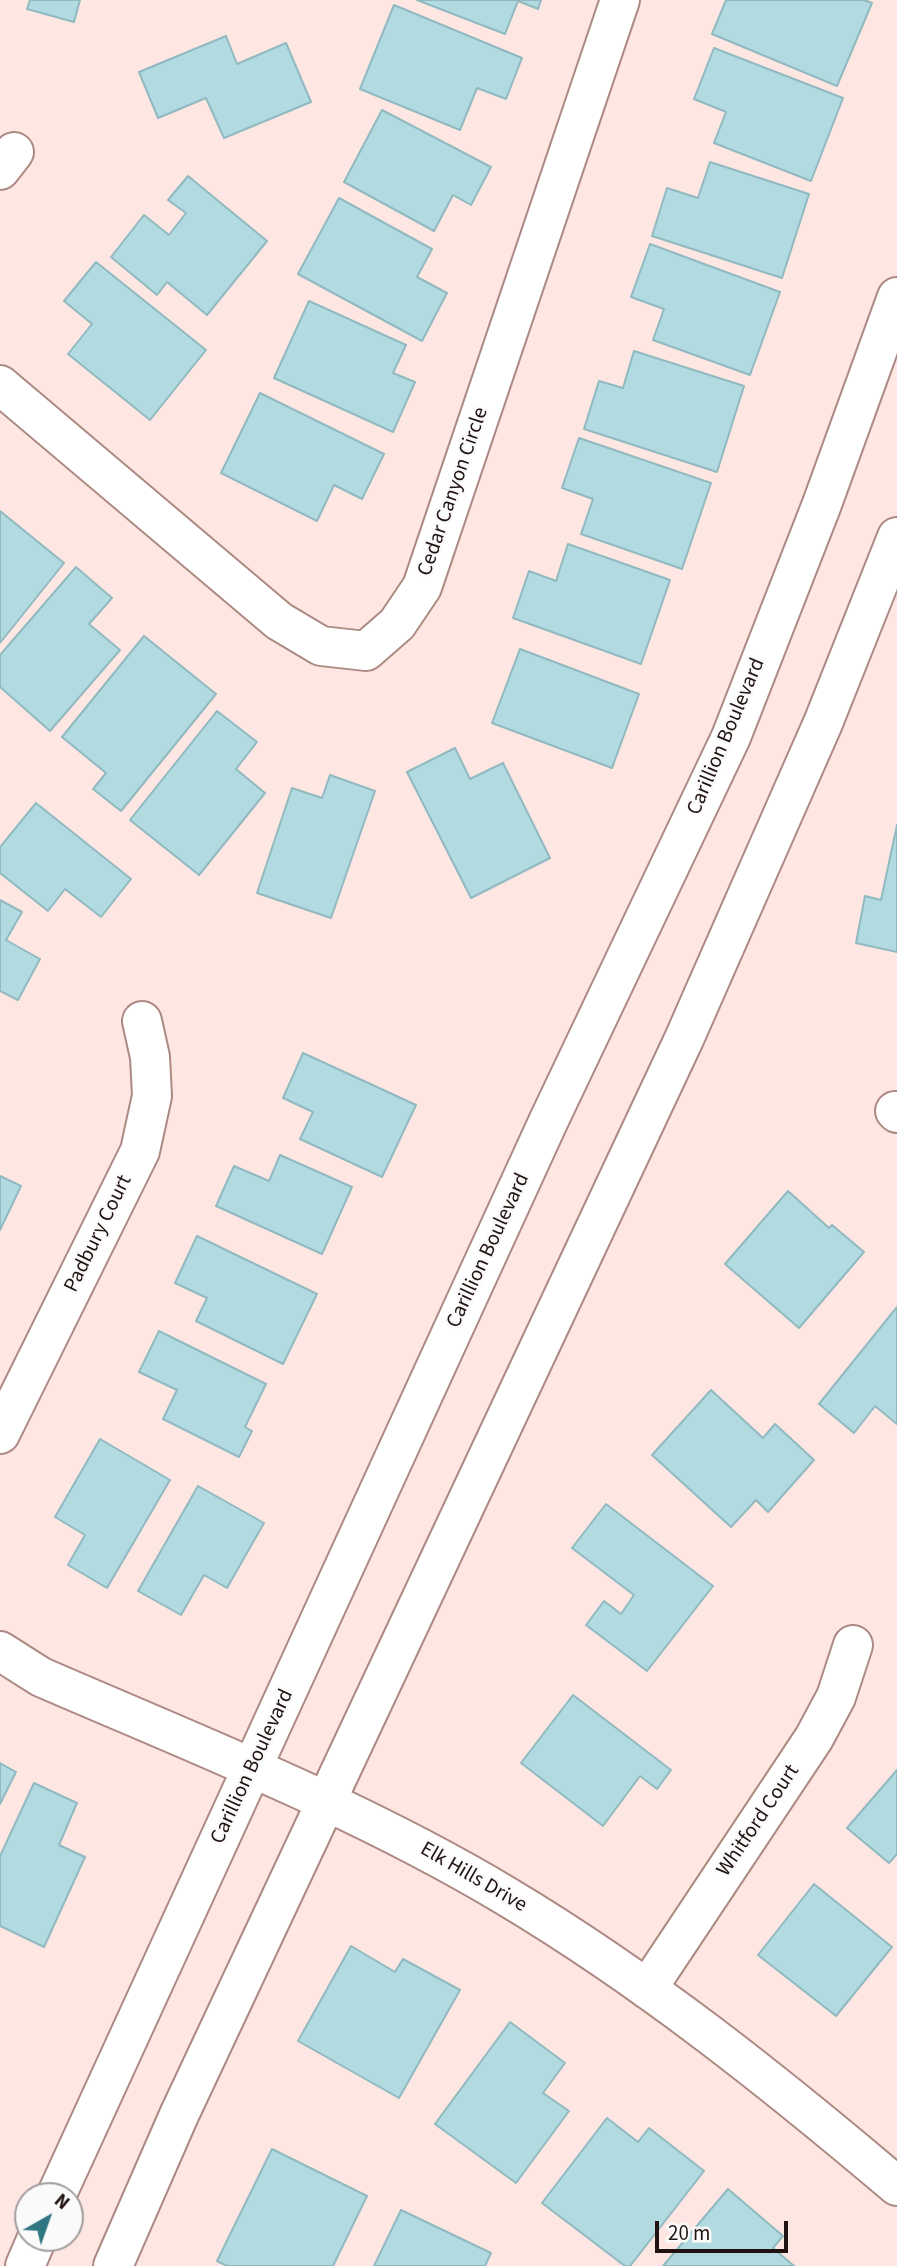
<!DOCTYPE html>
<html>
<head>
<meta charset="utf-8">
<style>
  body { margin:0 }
  #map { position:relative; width:897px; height:2266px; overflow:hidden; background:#fee7e3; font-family:"Source Sans 3",sans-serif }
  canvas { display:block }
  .north { position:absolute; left:14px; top:2182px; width:70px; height:70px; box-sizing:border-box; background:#fafafa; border:2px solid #a39e9d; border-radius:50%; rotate:40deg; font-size:19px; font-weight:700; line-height:28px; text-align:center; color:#201311 }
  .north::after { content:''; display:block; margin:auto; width:24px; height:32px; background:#2f7682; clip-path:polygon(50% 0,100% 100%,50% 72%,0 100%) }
  .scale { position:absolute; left:655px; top:2221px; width:133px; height:32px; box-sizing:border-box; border:4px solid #201311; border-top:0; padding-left:9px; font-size:21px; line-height:24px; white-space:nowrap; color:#201311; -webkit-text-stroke:5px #fafafa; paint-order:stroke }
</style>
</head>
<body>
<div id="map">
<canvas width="897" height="2266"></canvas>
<div class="north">N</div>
<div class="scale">20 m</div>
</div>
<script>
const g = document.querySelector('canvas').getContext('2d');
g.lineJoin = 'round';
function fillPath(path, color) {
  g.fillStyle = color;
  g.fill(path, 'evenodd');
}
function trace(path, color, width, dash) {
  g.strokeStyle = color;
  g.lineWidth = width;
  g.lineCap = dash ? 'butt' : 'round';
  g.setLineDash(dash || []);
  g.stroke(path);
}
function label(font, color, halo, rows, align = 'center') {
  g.font = font + ' "Source Sans 3",sans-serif';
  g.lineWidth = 5;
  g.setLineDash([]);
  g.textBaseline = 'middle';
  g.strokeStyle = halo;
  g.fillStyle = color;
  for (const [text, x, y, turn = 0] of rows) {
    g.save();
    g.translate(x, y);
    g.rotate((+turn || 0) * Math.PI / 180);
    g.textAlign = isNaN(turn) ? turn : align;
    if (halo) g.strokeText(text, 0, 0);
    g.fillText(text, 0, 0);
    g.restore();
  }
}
const building = new Path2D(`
  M30,0h50l-6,22 -47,-13z
  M417,0h124l-3,9 -20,-8 -13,33z
  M726,0h138l8,3 -35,83 -125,-52z
  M394,5l128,53 -16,41 -29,-11 -17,42 -100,-41z
  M226,36l11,28 49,-21 25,59 -87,36 -18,-40 -48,20 -19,-46z
  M714,48l129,50 -32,83 -97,-38 12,-31 -32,-13z
  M382,110l109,57 -20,38 -18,-10 -19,36 -90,-49z
  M710,162l99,32 -27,84 -130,-42 15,-48 31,10z
  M188,176l79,65 -60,74 -40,-33 -10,13 -46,-38 33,-42 25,20 17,-22 -18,-13z
  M339,198l93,51 -15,28 30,16 -25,48 -124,-67z
  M650,244l130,48 -30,83 -97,-35 11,-31 -33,-12z
  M96,262l110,88 -56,70 -82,-66 24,-30 -28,-23z
  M309,301l97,44 -13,28 22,9 -22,50 -119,-54z
  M634,351l110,35 -27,86 -133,-43 15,-48 24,7z
  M260,393l124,61 -22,45 -28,-14 -17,36 -96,-48z
  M579,438l132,45 -29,86 -101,-35 12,-35 -31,-11z
  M0,511l64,52 -64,80z
  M568,544l102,36 -29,84 -128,-46 16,-47 27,10z
  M76,567l36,31 -23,26 31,26 -70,81 -50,-44v-32z
  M144,636l72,58 -95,117 -28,-22 13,-16 -44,-36z
  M520,649l119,45 -27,74 -120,-45z
  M217,711l40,31 -21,27 29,24 -66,82 -69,-55z
  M455,748l15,31 33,-16 47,95 -79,40 -64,-126z
  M330,775l45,16 -44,127 -74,-25 35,-105 30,10z
  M36,803l95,76 -30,38 -36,-28 -17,22 -48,-38v-26z
  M897,825v127l-41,-9 9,-47 16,4z
  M0,900l22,12 -16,28 34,19 -22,41 -18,-9z
  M303,1053l113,52 -34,72 -82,-38 13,-27 -30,-14z
  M280,1155l72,32 -30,67 -106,-48 18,-40 35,15z
  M0,1176l21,10 -21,44z
  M788,1191l41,37 3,-3 32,27 -65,76 -74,-64z
  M197,1236l120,58 -34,70 -87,-43 11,-23 -32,-15z
  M897,1307v117l-22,-18 -21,27 -35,-29z
  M159,1331l107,53 -21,43 7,4 -13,26 -76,-38 14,-29 -38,-18z
  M711,1390l52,48 12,-14 39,36 -46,52 -12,-12 -25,27 -79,-72z
  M100,1439l70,41 -63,108 -39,-23 17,-30 -30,-18z
  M198,1486l66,37 -37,65 -23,-13 -23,40 -43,-24z
  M606,1504l107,82 -66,85 -61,-46 18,-24 17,13 13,-19 -62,-47z
  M573,1695l98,75 -14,19 -17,-13 -37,50 -82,-63z
  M0,1763l16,9 -16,32z
  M897,1770v84l-8,9 -42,-35z
  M34,1783l43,20 -18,42 26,12 -41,90 -44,-21v-70z
  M814,1884l78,63 -56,69 -78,-61z
  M351,1946l44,26 8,-13 57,31 -61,108 -101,-57z
  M510,2022l55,41 -22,30 26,18 -53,72 -81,-59z
  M607,2118l31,24 11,-14 55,43 -74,95h-5l-83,-63z
  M272,2149l95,47 -34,70h-106l-10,-5z
  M728,2189l55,47 -10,12 21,18h-131z
  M401,2210l90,43 -6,13h-111z`);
fillPath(building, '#b1dae1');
trace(building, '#91b9c0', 2);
const street = new Path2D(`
  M0,170l14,-18
  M0,385l279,236 42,25 45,5 31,-27 25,-37 198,-587
  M895,1111l2,2
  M0,1434l140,-283 12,-55 -2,-39 -8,-36
  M0,1651l41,26c157,68 318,131 465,219 139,83 267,185 391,290
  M647,1989l167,-251 22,-41 17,-52
  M56,2196l492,-1074 183,-385 91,-233 75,-207
  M25,2266l12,-28
  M113,2266l66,-151 505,-1076 139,-316 74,-186`);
trace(street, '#ac8a83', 42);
trace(street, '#fff', 38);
label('21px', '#201311', '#fafafa', [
  ["Cedar Canyon Circle",454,492,-71],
  ["Carillion Boulevard",727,737,-67],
  ["Padbury Court",99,1234,-64],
  ["Carillion Boulevard",489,1251,-65],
  ["Carillion Boulevard",253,1767,-65],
  ["Whitford Court",759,1821,-56],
  ["Elk Hills Drive",473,1878,30]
]);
</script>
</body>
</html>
